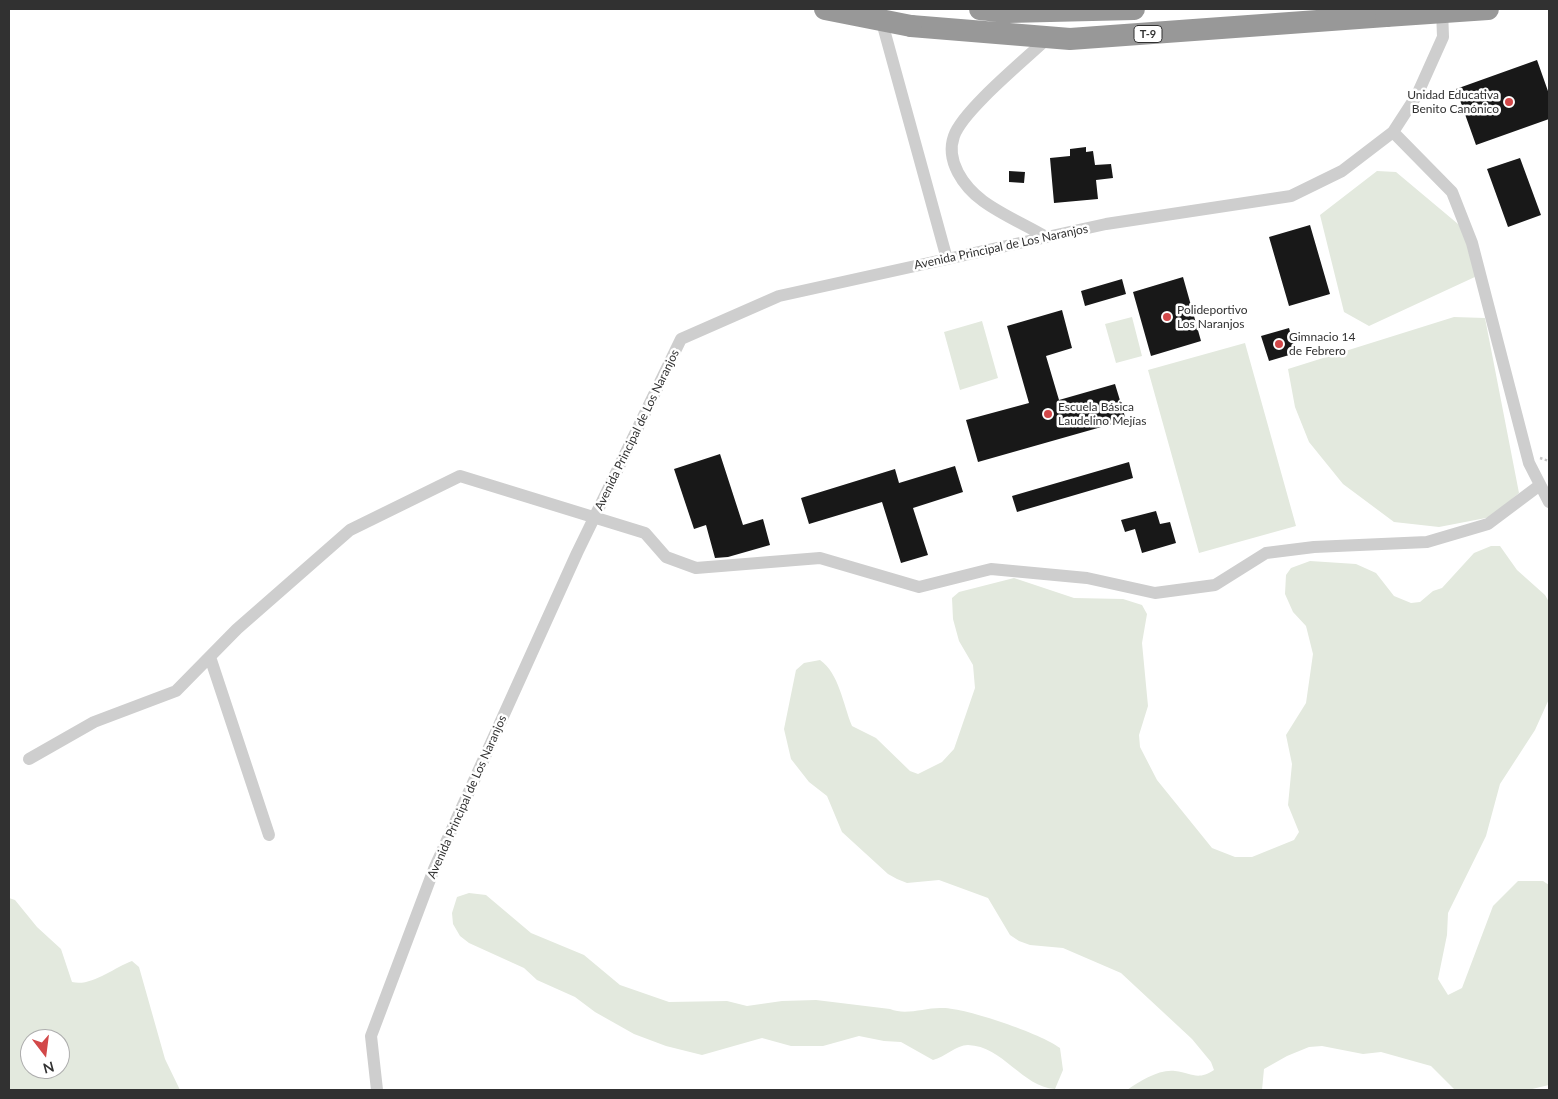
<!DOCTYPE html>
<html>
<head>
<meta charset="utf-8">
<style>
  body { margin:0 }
  #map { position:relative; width:1558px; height:1099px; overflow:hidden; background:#fff; font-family:Lato,sans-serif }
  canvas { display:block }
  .frame { position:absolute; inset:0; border:10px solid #313131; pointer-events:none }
  .north { position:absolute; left:20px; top:1029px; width:50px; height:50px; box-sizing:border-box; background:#fff; border:1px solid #adadad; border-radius:50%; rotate:165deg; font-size:14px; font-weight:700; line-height:20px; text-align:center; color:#313131 }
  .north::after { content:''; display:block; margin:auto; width:18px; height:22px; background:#d24849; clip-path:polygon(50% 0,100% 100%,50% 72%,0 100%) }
</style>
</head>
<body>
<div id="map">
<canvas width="1558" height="1099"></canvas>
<div class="frame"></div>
<div class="north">N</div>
</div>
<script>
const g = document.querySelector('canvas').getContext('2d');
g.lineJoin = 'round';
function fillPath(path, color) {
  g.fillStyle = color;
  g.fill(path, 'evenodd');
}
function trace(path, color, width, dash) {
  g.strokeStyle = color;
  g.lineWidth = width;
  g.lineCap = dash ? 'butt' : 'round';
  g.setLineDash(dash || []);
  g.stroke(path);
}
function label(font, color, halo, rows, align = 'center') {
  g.font = font + ' Lato,sans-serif';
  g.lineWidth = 5;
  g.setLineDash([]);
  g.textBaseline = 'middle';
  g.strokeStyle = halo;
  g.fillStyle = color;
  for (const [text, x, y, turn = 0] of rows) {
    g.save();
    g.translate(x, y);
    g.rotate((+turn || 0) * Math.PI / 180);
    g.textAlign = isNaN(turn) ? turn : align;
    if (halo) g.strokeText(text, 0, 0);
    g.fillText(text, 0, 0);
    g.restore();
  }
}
fillPath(new Path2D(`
  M1377,171l19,1 68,57 13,47 -108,50 -25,-14 -24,-97z
  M1132,317l10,39 -26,7 -11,-39z
  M1454,317l31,1 34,175 -28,24 -52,10 -45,-5 -51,-38 -34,-42 -14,-35 -7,-38z
  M982,321l16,57 -38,12 -16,-58z
  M1245,343l51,183 -97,27 -51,-183z
  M1491,546h9l17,24 28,25 4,7v97l-14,31 -35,54 -14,52 -38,77 -1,22 -9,44 10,16 14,-7 31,-82 25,-25h25l6,4v200l-21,5h-73l-24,-24 -50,-14 -18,2 -41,-8 -13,1 -22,9 -23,13 -2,21h-135c13,-9 32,-21 48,-19 17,2 22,10 39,-1l-3,-8 -19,-23 -71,-66 -58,-25 -33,-3 -11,-4 -9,-6 -22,-37 -49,-18 -32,3 -10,-4 -9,-5 -46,-42 -15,-36 -18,-14 -18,-23 -7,-30 12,-59 8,-7 16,-3c19,13 23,44 32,66l24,12 34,33 8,3 24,-12 12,-13 21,-61 -2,-23 -14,-24 -6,-22 -1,-21 7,-6 55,-14 60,20 49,1 19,6 5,9 -5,29 6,63 -9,29 1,12 17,33 55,68 23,9h17l42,-17 5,-8 -11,-27 4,-41 -6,-29 20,-32 7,-49 -7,-28 -13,-14 -8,-18 1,-19 5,-7 19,-7 46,3 20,9 18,23 17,7 9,-1 13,-11 9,-3 32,-35z
  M469,893l17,2 45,38 53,22 36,30 49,17 58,-1 20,5 35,-5 34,-1 74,9c17,7 35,-2 53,-1 23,0 99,26 117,40l3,22 -8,19c-33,-2 -52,-43 -87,-44 -12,0 -23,12 -35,15l-32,-18 -17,-1 -25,-5 -36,10h-32l-29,-8 -60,17 -36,-9 -32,-12 -39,-22 -20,-15 -38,-17 -13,-12 -55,-25 -9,-7 -7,-12 -1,-11 5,-16z
  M9,898l6,2 22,27 24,22 11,33c19,5 41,-14 60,-21l7,6 26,92 15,31h-171zM30,1039h30v30h-30z`), '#e3e9de');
fillPath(new Path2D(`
  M1537,60l12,34v25l-73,26 -20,-56z
  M1086,147v5l7,-1 2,14 16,-1 2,14 -17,2 2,19 -44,4 -4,-45 20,-2v-7z
  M1520,158l21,57 -33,12 -21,-58z
  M1009,171l16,1 -1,11 -15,-1z
  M1310,225l20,69 -41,12 -20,-69z
  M1183,277l18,64 -50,15 -18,-64z
  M1122,279l4,15 -41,12 -4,-15z
  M1062,310l10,38 -26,8 13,44 56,-16 11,36 -148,42 -12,-42 63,-17 -22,-77z
  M1289,328l7,25 -27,8 -8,-25z
  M720,454l23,71 20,-6 7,26 -42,12 -13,1 -9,-33 -12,4 -20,-60z
  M1129,462l4,16 -116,34 -5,-16z
  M955,466l8,26 -50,16 15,47 -27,8 -19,-61 -73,22 -8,-26 94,-29 4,14z
  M1156,511l4,13 10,-2 6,21 -34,10 -7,-24 -10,3 -4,-12z`), '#181818');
trace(new Path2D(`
  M1540,458l9,3`), '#c8c8c8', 2.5, [2.5, 2.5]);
trace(new Path2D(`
  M880,15l67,244
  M1393,132l59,60 20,51 57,220 20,39
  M1046,237c-20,-12 -44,-22 -63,-36 -19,-14 -38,-40 -29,-65 9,-26 73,-78 95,-99
  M210,657l59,178
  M29,759l65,-37 82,-31 61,-62 113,-99 110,-54 185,57 21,24 30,11 124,-10 99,29 72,-18 96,9 68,15 60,-8 51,-32 48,-6 113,-5 61,-18 52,-39
  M377,1090l-6,-54 63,-167 143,-316 104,-214 98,-43 327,-72 185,-28 51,-25 51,-39 24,-37 26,-58 -1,-28`), '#cecece', 12);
trace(new Path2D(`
  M980,9l28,3 126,-3
  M911,26l159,13 316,-23`), '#989898', 22);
trace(new Path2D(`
  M825,9l86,17
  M1386,16l102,-7`), '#989898', 22);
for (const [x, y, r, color] of [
  [1509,102,5,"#d24849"],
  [1167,317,5,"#d24849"],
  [1279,344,5,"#d24849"],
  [1048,414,5,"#d24849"]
]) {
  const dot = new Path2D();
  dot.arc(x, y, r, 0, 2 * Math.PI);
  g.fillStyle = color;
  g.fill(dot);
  trace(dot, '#fff', 2);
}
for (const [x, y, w] of [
  [1148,34,28]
]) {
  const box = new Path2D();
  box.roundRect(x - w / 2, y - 8.5, w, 17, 4);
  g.fillStyle = '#fff';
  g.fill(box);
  trace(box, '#313131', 1);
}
label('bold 11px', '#313131', null, [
  ["T-9",1148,34]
]);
label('12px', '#313131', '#fff', [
  ["Unidad Educativa",1499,95,"right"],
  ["Benito Canónico",1499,109,"right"],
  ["Polideportivo",1177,310],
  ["Los Naranjos",1177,324],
  ["Gimnacio 14",1289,337],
  ["de Febrero",1289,351],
  ["Escuela Básica",1058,407],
  ["Laudelino Mejías",1058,421]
], 'left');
label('12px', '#313131', '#fff', [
  ["Avenida Principal de Los Naranjos",1001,247,-12],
  ["Avenida Principal de Los Naranjos",637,430,-64],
  ["Avenida Principal de Los Naranjos",467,797,-66]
]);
</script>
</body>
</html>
